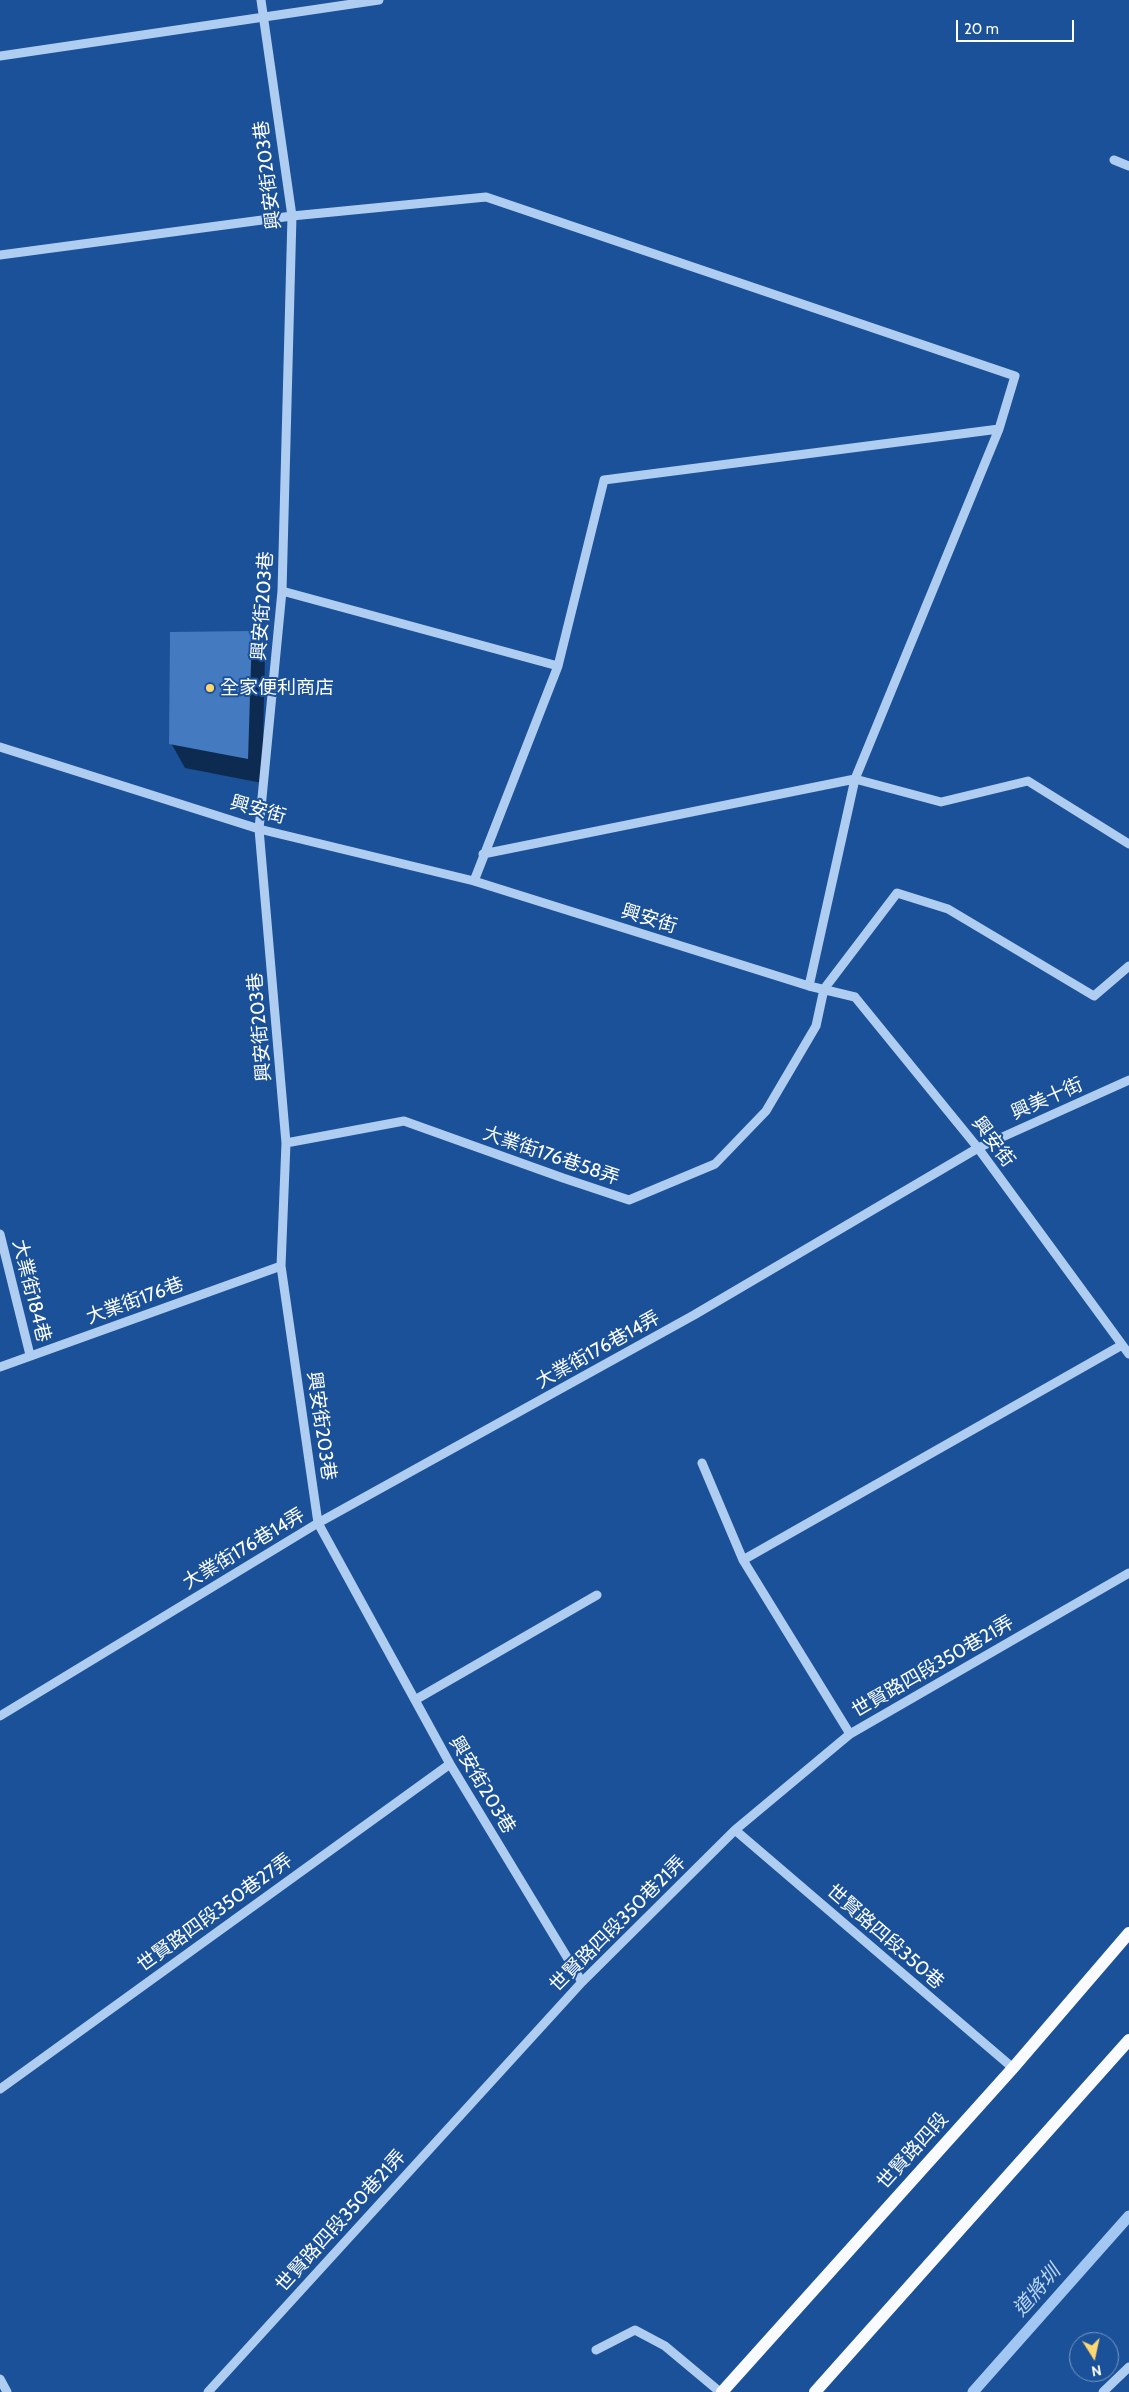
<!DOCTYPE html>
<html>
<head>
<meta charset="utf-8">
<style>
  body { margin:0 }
  #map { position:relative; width:1129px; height:2392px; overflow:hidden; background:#1a5199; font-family:Cabin,sans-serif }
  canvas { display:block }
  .north { position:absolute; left:1069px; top:2332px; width:50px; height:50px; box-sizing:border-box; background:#1a5199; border:1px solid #7697c2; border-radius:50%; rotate:170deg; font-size:14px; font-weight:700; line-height:20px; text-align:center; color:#fff }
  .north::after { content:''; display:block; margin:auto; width:18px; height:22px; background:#ffd66f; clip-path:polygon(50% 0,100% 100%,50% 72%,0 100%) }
  .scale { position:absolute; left:956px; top:20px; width:118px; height:22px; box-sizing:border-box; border:2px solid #fff; border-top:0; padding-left:6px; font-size:15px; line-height:18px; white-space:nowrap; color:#fff; -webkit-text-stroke:4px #1a5199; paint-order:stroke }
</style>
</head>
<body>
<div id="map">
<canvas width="1129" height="2392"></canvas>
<div class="north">N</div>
<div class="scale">20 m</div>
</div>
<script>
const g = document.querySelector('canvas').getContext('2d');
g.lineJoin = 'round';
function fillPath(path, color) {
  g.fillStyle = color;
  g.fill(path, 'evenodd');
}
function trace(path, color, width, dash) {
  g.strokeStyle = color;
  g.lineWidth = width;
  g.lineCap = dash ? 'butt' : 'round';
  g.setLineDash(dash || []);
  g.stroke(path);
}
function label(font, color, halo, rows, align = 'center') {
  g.font = font + ' Cabin,"Noto Sans TC",sans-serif';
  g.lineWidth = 4;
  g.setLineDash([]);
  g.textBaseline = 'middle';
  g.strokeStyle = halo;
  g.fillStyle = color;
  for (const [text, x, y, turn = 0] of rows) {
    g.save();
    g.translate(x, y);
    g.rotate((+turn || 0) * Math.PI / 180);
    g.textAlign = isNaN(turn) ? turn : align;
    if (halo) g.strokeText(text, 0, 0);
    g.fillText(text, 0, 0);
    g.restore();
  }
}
fillPath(new Path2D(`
  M251,632l14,25 -3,126 -77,-15 -14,-25z`), '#0007');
trace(new Path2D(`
  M973,2392l156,-176`), '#a2c7f3', 11);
fillPath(new Path2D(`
  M252,631l-4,128 -79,-15 1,-112z`), '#437ac0');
trace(new Path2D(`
  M261,0l31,216 -10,375 -23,238 27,314 -5,123 37,257 132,241 132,218
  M0,56l379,-56
  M1114,160l15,6
  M0,255l292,-39 194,-19 529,179 -16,53 -144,350 -46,207
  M282,591l276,75
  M0,747l259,82 215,52 335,105 46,11 123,151 151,206
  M483,854l372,-75 86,23 87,-21 101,63
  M474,881l84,-215 46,-186 395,-51
  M286,1143l118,-22 159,57 66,22 86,-36 51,-53 50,-85 8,-37 73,-96 51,16 146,87 35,-30
  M0,1234l30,121
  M0,1367l281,-101
  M702,1463l41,97 107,174
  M743,1560l379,-215
  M415,1700l182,-105
  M0,1716l318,-193 376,-208 284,-167 151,-68
  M735,1830l278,238
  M0,2089l450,-325
  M596,2350l39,-20 30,16 55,46
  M0,2379l7,13
  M208,2392l374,-410 153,-152 115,-96 279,-161
  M1103,2392l26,-25`), '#afcdf1', 9);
trace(new Path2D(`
  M722,2392l291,-324 116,-135
  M815,2392l314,-352`), '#f9fbff', 12);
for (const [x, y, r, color] of [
  [210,688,5,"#ffd66f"]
]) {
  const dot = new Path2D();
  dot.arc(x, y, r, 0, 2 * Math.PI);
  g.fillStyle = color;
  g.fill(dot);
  trace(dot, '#1a5199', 2);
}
label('19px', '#fff', '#1a5199', [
  ["興安街203巷",268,175,-97],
  ["興安街203巷",263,606,-86],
  ["興安街",258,810,16],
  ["興安街",649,919,17],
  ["興安街203巷",260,1027,-95],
  ["興美十街",1047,1099,-24],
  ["興安街",993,1142,53],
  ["大業街176巷58弄",551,1156,19],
  ["大業街184巷",31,1291,76],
  ["大業街176巷",135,1301,-20],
  ["大業街176巷14弄",598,1350,-29],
  ["興安街203巷",321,1426,82],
  ["大業街176巷14弄",244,1549,-31],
  ["世賢路四段350巷21弄",933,1667,-30],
  ["興安街203巷",482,1785,59],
  ["世賢路四段350巷27弄",215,1913,-36],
  ["世賢路四段350巷21弄",618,1924,-45],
  ["世賢路四段350巷",885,1937,41],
  ["世賢路四段",913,2151,-48],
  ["世賢路四段350巷21弄",341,2221,-48]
]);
label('19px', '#fff', '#1a5199', [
  ["全家便利商店",220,688]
], 'left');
label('italic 20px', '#bcd7f7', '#1a5199', [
  ["道將圳",1037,2291,-49]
]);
</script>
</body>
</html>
